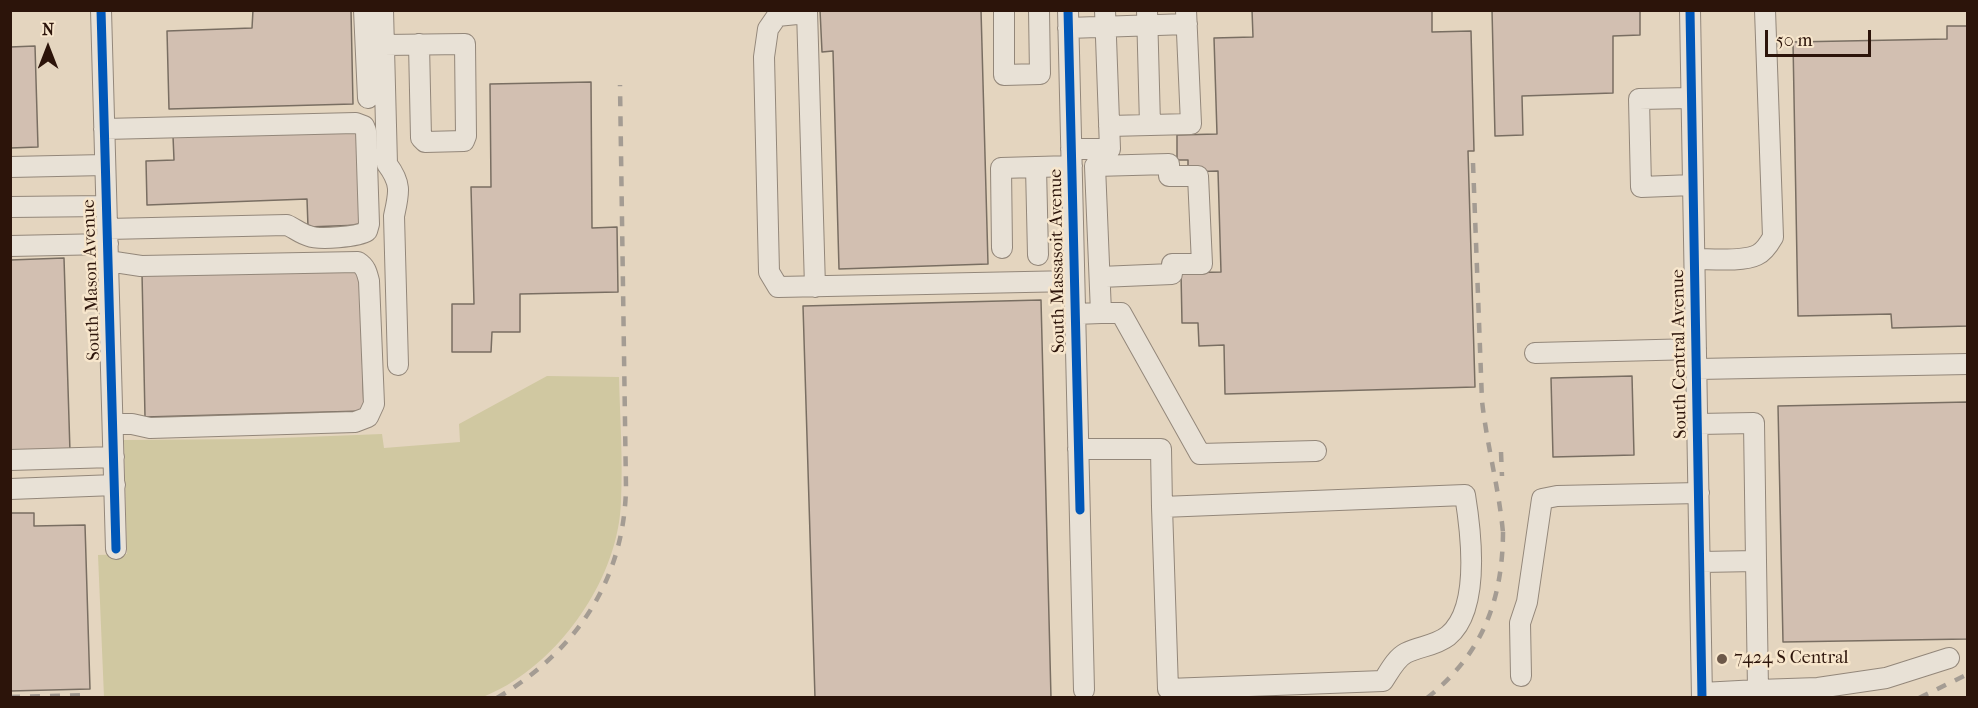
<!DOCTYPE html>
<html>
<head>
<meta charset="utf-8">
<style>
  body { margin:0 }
  #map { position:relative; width:1978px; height:708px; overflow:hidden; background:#e4d5bf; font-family:"IM FELL French Canon",serif }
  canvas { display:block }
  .frame { position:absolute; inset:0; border:12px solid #2c140a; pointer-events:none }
  .north { position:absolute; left:18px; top:18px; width:60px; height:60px; -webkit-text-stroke:4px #f7e6cc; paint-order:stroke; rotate:0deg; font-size:16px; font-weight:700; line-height:24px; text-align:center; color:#2c140a }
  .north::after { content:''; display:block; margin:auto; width:21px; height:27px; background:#2c140a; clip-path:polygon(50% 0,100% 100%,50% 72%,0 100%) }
  .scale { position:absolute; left:1765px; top:30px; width:106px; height:27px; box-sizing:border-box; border:3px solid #2c140a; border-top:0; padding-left:8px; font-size:18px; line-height:21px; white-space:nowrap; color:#2c140a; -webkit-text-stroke:4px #f7e6cc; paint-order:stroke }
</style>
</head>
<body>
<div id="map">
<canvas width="1978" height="708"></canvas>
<div class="frame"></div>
<div class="north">N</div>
<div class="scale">50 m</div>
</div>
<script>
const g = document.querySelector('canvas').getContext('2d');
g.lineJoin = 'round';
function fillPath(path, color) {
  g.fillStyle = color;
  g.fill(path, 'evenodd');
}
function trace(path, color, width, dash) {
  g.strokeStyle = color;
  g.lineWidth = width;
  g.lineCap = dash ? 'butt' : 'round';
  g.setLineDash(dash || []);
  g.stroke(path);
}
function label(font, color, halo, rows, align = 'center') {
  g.font = font + ' "IM FELL French Canon",serif';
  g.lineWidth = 5;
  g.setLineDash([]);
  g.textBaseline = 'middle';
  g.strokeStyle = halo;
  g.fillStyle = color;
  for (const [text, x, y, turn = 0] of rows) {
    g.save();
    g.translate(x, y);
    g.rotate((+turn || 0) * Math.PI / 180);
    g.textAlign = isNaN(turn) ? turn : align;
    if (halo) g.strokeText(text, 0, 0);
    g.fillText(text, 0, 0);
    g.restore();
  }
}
fillPath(new Path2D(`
  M547,376l72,1c1,41 4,83 2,124 -2,69 -49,142 -106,179 -10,7 -21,12 -32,17h-379l-6,-142 29,-1 -3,-114 130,-1 128,-5 2,14 76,-6 -1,-18z`), '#d0c8a1');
const building = new Path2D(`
  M253,10h98l2,94 -184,5 -2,-78 85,-3z
  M820,10h161l7,254 -149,5 -6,-218 -11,1z
  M1252,10h180v22l39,-1 3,120h-6l7,236 -250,7 -1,-49 -25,1 -1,-23h-16l-1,-50 40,-1 -3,-101 -30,1v-12h-11v-25l40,-1 -3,-96 39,-1z
  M1492,10h148v25l-27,1v57l-91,3 1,39 -28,1z
  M1947,26h21v300l-76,2 -1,-14 -93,2 -5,-274 154,-3z
  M35,46l3,101 -28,1v-101z
  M591,82l1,146 25,-1 1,65 -98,2v38h-28l-1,20h-39v-48h22l-3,-117h20l-1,-103z
  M358,130l3,95 -53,2 -1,-28 -160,6 -1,-44 28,-1 -1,-24z
  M64,258l6,194 -60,1v-193z
  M360,266l4,145 -219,6 -3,-144z
  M1041,300l10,398h-236l-12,-392z
  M1632,376l2,79 -81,2 -2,-79z
  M1968,402l-1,237 -184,3 -5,-236z
  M10,513h24v13l51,-1 5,164 -80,2z`);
fillPath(building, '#d2bfb1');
trace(building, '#796e62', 1.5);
const minor = new Path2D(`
  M101,10l15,539
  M364,10l4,88
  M383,10l4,154c15,20 12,29 7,52l4,149
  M807,10l8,277
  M1004,10v65l36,-1 -1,-64
  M1068,10l16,680
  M1690,10l12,688
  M807,13l-30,3 -9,13 -4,28 5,215 9,15 296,-6
  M1068,28l119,-4
  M384,45l81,-1 1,92 -2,5 -39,1 -4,-4 -2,-94
  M1691,98l-52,1 2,88 52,-2
  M1150,125l41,-1 -5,-114
  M1109,126l41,-1 -3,-115
  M104,129l252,-6 8,3 2,5 3,93 -2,7c-9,6 -48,9 -58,5 -8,-2 -15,-8 -22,-11l-180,4
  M1071,149h39
  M1095,166l74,-2v12h29l4,88h-30v10l-72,3
  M10,167l95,-2
  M1036,167l2,88
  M10,207l96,-1
  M10,246l98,-2
  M1002,248l-1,-80 71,-2
  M1695,259c16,0 48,3 62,-4 7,-3 12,-11 16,-18l-8,-227
  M108,261l33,5 217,-4c8,5 9,11 11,19l5,123 -6,13 -13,5 -205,6 -18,-4h-19
  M1101,313h20l79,141 116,-3
  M1075,314l26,-1 -6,-147 15,-17 -5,-139
  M1535,353l161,-4
  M1697,369l271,-5
  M1698,424l56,-1 2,138
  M1078,449h83l1,58 303,-12c6,37 16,114 -17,141 -13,10 -28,10 -42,17 -10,5 -17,19 -23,28l-215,8 -6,-182
  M10,460l104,-3
  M10,489l105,-4
  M1701,562l55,-1 2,129 -56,3
  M1521,676l-1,-53 7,-21 15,-103 15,-3 142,-3
  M1758,690l60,-2 68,-10 63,-20`);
trace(minor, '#93877a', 22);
trace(minor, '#e8e1d6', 20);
trace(new Path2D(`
  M1473,163l9,238c5,45 17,87 21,132
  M1501,452l1,24
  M10,697l78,-2
  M497,698c79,-47 127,-117 129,-210l-6,-403
  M1427,698c58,-46 77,-102 76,-174
  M1919,698l49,-24`), '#a49c93', 4.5, [10, 10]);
trace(new Path2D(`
  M101,10l15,539
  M1068,10l12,500
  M1690,10l12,688`), '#0057b8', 9);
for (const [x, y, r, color] of [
  [1722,659,6,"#6c5849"]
]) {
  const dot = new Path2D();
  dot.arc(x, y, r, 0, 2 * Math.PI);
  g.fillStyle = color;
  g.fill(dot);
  trace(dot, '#f7e6cc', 2);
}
label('18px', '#2c140a', '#f7e6cc', [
  ["South Massasoit Avenue",1058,261,-91],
  ["South Mason Avenue",92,280,-92],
  ["South Central Avenue",1680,354,-91]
]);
label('18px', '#2c140a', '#f7e6cc', [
  ["7424 S Central",1734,659]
], 'left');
</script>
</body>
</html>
